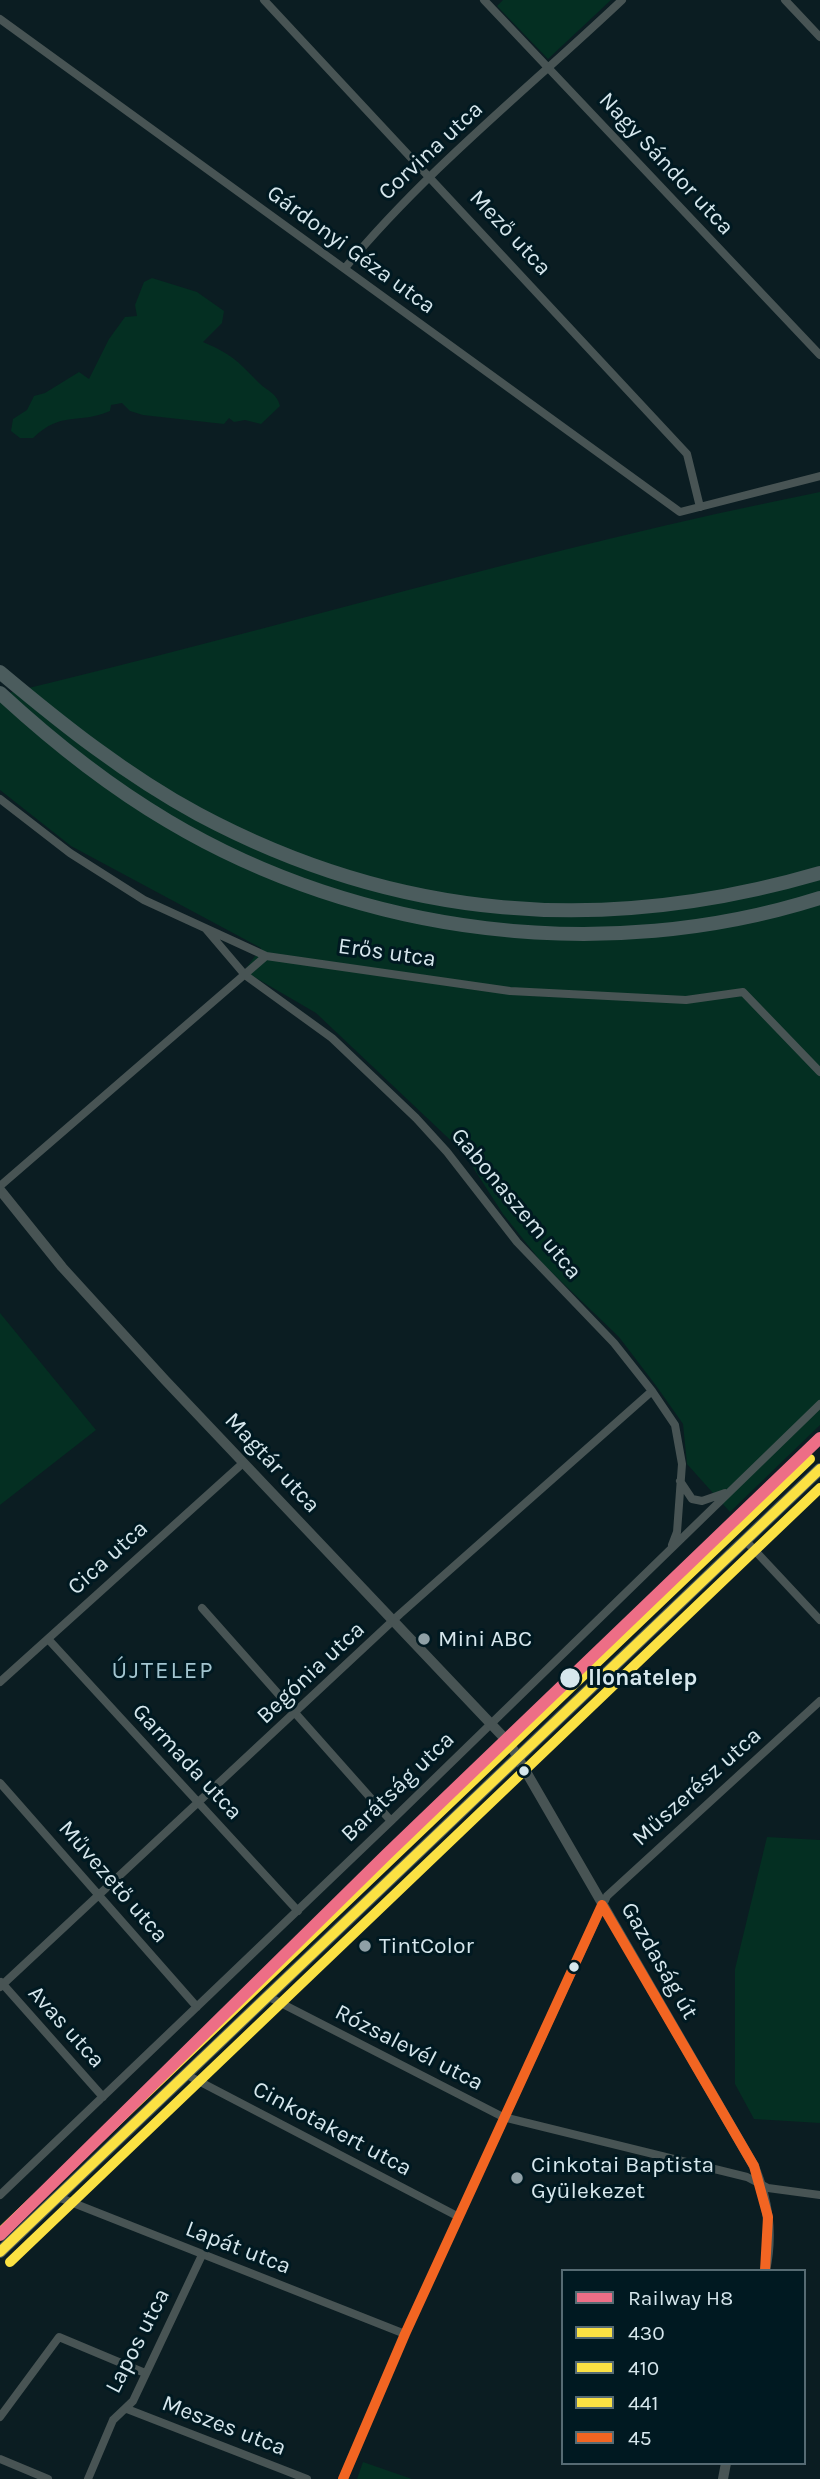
<!DOCTYPE html>
<html>
<head>
<meta charset="utf-8">
<style>
  body { margin:0 }
  #map { position:relative; width:820px; height:2479px; overflow:hidden; background:#0b1d22; font-family:Karla,sans-serif }
  canvas { display:block }
  .legend { position:absolute; left:561px; top:2269px; width:245px; height:196px; box-sizing:border-box; background:#001921; border:2px solid #566b73; margin:0; padding:9px 12px; list-style:none; font-size:21px; color:#d6e7ed }
  .legend li { display:flex; align-items:center; gap:14px; height:35px }
  .legend b { width:35px; border:2px solid #566b73 }
</style>
</head>
<body>
<div id="map">
<canvas width="820" height="2479"></canvas>
<ul class="legend">
<li><b style="height:9px;background:#ed6e86"></b>Railway H8</li>
<li><b style="height:9px;background:#fbe143"></b>430</li>
<li><b style="height:9px;background:#fbe143"></b>410</li>
<li><b style="height:9px;background:#fbe143"></b>441</li>
<li><b style="height:9px;background:#f26522"></b>45</li>
</ul>
</div>
<script>
const g = document.querySelector('canvas').getContext('2d');
g.lineJoin = 'round';
function fillPath(path, color) {
  g.fillStyle = color;
  g.fill(path, 'evenodd');
}
function trace(path, color, width, dash) {
  g.strokeStyle = color;
  g.lineWidth = width;
  g.lineCap = dash ? 'butt' : 'round';
  g.setLineDash(dash || []);
  g.stroke(path);
}
function label(font, color, halo, rows, align = 'center') {
  g.font = font + ' Karla,sans-serif';
  g.lineWidth = 6;
  g.setLineDash([]);
  g.textBaseline = 'middle';
  g.strokeStyle = halo;
  g.fillStyle = color;
  for (const [text, x, y, turn = 0] of rows) {
    g.save();
    g.translate(x, y);
    g.rotate((+turn || 0) * Math.PI / 180);
    g.textAlign = isNaN(turn) ? turn : align;
    if (halo) g.strokeText(text, 0, 0);
    g.fillText(text, 0, 0);
    g.restore();
  }
}
fillPath(new Path2D(`
  M503,0h108l-63,59 -51,-53z
  M152,278l45,14 27,19 -2,12 -19,19c28,12 34,18 55,40 9,9 19,11 22,24l-19,18 -16,-4 -11,2 -5,-4 -5,6 -81,-9 -13,-4 -8,-8 -11,2 -1,6c-32,14 -48,-1 -77,27h-13l-9,-7 2,-12 14,-9 7,-14 11,-3 34,-21 10,7 20,-40 16,-22 12,-1 -2,-11 9,-23z
  M820,492v933l-90,87 -43,-48 -4,-40 -26,-37 -38,-50 -76,-73 -40,-50 -40,-62 -147,-139 -72,-42 17,-23 -190,-102 -71,-56v-95c274,-65 544,-148 820,-203z
  M0,1313l96,117 -96,75z
  M767,1837l53,3v283l-66,-4 -19,-35v-115z
  M363,2462l49,17h-55z`), '#042f22');
trace(new Path2D(`
  M264,0l423,454 13,53
  M484,0l336,355
  M785,0l35,37
  M0,19l680,493 140,-36
  M345,268c82,-99 184,-180 277,-268
  M0,799l70,54 74,47 122,56
  M205,928l40,47 87,63 84,80 31,34 70,90 97,101 38,48 23,34 7,39 -5,68 -5,13
  M0,1186l266,-230 244,35 176,9 57,-8 77,80
  M680,1481l12,18 10,2 23,-8
  M745,1540l75,80
  M202,1608l189,213
  M48,1639l250,272
  M0,1682l243,-219
  M0,1783l197,224
  M1,1982l102,115
  M0,1987l400,-373 252,-223
  M269,1997l234,120 244,60 21,11 52,7
  M187,2075l272,142
  M0,2195l391,-374 429,-417
  M58,2197l347,137
  M127,2409l180,70
  M0,2417l59,-80 86,36
  M0,2459l48,20
  M88,2479l25,-59 20,-19 69,-146
  M343,2479l62,-145 202,-438 213,-195`), '#485454', 8);
trace(new Path2D(`
  M0,1190l62,77 103,113 345,364 244,422c14,35 19,67 11,105
  M723,2479l3,-16`), '#485454', 10);
trace(new Path2D(`
  M0,2252l820,-783`), '#4e5e5e', 12);
trace(new Path2D(`
  M0,672c62,52 126,103 198,142 200,107 406,122 622,59
  M0,693c52,48 107,92 168,128 193,115 438,145 652,77`), '#4b5c5d', 14);
trace(new Path2D(`
  M0,2252l820,-783`), '#fbe143', 10);
trace(new Path2D(`
  M10,2262l810,-774`), '#fbe143', 10);
trace(new Path2D(`
  M0,2233l810,-774`), '#fbe143', 10);
trace(new Path2D(`
  M602,1905l152,261 14,51 -3,54
  M343,2479l62,-145 197,-429`), '#f26522', 10);
trace(new Path2D(`
  M0,2235l387,-381 433,-416`), '#ed6e86', 12);
for (const [x, y, r, color] of [
  [424,1639,7,"#8fa0a6"],
  [570,1678,11,"#d6e7ed"],
  [524,1771,6,"#d6e7ed"],
  [365,1946,7,"#8fa0a6"],
  [574,1967,6,"#d6e7ed"],
  [517,2178,7,"#8fa0a6"]
]) {
  const dot = new Path2D();
  dot.arc(x, y, r, 0, 2 * Math.PI);
  g.fillStyle = color;
  g.fill(dot);
  trace(dot, '#001921', 2.5);
}
label('23px', '#d6e7ed', '#001921', [
  ["Corvina utca",431,151,-43],
  ["Nagy Sándor utca",666,164,47],
  ["Mező utca",510,233,47],
  ["Gárdonyi Géza utca",351,250,36],
  ["Erős utca",387,953,8],
  ["Gabonaszem utca",516,1204,50],
  ["Magtár utca",272,1463,47],
  ["Cica utca",108,1558,-42],
  ["Begónia utca",311,1673,-43],
  ["Garmada utca",187,1762,47],
  ["Barátság utca",398,1787,-44],
  ["Műszerész utca",697,1787,-42],
  ["Művezető utca",113,1882,49],
  ["Gazdaság út",659,1961,60],
  ["Avas utca",66,2027,48],
  ["Rózsalevél utca",409,2048,27],
  ["Cinkotakert utca",332,2129,28],
  ["Lapát utca",238,2248,21],
  ["Lapos utca",138,2341,-63],
  ["Meszes utca",224,2426,21]
]);
label('23px', '#d6e7ed', '#001921', [
  ["Mini ABC",438,1639],
  ["TintColor",379,1946],
  ["Cinkotai Baptista",531,2165],
  ["Gyülekezet",531,2191]
], 'left');
label('bold 23px', '#d6e7ed', '#001921', [
  ["Ilonatelep",588,1678]
], 'left');
g.letterSpacing = '2px';
label('24px', '#a2c5d0', '#001921', [
  ["ÚJTELEP",163,1671]
]);
g.letterSpacing = '0px';
</script>
</body>
</html>
